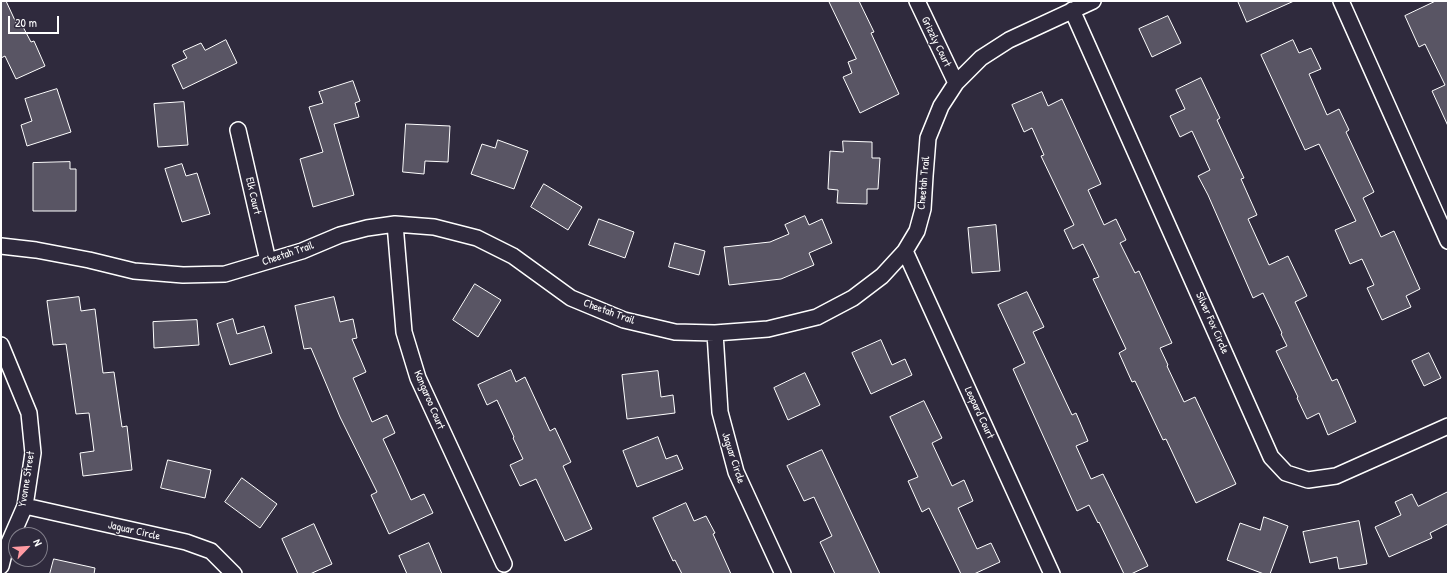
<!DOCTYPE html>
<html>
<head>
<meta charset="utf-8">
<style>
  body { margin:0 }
  #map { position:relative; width:1449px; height:575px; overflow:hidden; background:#2f2a3d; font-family:"Patrick Hand",sans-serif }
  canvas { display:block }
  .frame { position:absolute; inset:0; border:2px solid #fff; pointer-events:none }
  .north { position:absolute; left:8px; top:527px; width:40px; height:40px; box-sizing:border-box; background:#2f2a3d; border:1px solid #827f8b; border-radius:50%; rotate:65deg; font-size:11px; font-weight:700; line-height:16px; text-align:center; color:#fff }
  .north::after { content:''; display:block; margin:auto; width:14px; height:18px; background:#ff9aa2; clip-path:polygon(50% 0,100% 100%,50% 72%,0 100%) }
  .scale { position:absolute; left:8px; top:16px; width:51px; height:18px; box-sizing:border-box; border:2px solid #fff; border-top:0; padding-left:5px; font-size:12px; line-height:14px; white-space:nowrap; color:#fff; -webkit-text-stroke:3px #2f2a3d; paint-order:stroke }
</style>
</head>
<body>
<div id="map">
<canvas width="1449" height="575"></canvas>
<div class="frame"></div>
<div class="north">N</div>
<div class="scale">20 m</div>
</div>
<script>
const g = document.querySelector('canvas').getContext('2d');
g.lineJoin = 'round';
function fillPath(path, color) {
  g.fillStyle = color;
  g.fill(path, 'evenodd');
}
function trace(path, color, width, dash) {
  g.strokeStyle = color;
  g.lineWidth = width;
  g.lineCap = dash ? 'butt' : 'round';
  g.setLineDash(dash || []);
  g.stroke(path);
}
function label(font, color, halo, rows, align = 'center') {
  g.font = font + ' "Patrick Hand",sans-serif';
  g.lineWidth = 3;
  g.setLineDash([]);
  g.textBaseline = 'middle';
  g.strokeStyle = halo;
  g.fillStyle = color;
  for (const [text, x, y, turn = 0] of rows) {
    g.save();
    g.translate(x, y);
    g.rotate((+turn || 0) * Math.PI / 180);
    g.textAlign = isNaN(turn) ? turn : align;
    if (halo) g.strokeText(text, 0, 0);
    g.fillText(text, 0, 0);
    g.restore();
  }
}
const building = new Path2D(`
  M1,1h5l12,26 4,-2 9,17 3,-1 11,25 -29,13 -11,-23 -4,2z
  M829,1h30l15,31 -3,1 28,61 -39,19 -17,-36 9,-4 -4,-11 8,-3z
  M1238,1h56l-47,21z
  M1436,1h12v125l-16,-35 13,-6 -20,-41 -6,3 -14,-31z
  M1168,16l13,27 -29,14 -13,-28z
  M226,40l11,23 -54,26 -11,-24 15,-7 -4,-7 18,-8 4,7z
  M1293,40l6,13 12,-5 10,21 -12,5 18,41 12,-6 10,21 -3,2 28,60 -11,6 18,39 13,-6 26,58 -14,7 5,11 -29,13 -15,-32 7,-3 -12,-26 -12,5 -15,-34 21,-9 -37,-77 -14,6 -44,-95z
  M1201,78l19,40 -3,2 27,58 -3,1 16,36 -9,4 21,46 19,-9 19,40 -12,6 37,79 5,-2 19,43 -28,13 -9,-22 -12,6 -10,-21 1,-1 -22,-46 11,-5 -6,-12 1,-1 -19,-40 -10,5 -45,-103 -10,-19 12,-6 -18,-39 -12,6 -10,-21 15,-7 -9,-19z
  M353,81l7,20 -5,2 4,14 -25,7 20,71 -41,12 -13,-48 23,-7 -14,-45 14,-4 -4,-11z
  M57,89l14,43 -44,14 -6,-21 11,-4 -7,-22z
  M1042,92l6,14 14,-7 39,85 -13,6 16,35 12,-6 10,21 -6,3 15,30 4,-2 33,72 -12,5 8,17 -1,1 17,36 11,-5 41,87 -40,19 -30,-64 -3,1 -28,-59 -3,1 -13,-29 7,-4 -33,-70 6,-2 -16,-33 -10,5 -9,-19 10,-5 -33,-69 3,-1 -12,-27 -8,4 -12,-27z
  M184,102l4,43 -30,2 -4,-43z
  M406,124l44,2 -2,36 -23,-1 -1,13 -21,-2z
  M498,140l30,11 -14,38 -43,-15 11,-30 13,4z
  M843,141l29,1v16h8l-2,31h-11v15l-30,-1 1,-13 -10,-1 2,-38 13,1z
  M70,162v7h6v42h-43v-48z
  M182,164l4,12 11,-3 13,41 -28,8 -17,-53z
  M544,184l38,23 -14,23 -37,-23z
  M805,216l4,9 13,-6 10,24 -23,10 5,12 -33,14 -52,6 -5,-38 46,-5 19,-8 -4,-9z
  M599,219l35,13 -9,26 -36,-13z
  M996,225l4,46 -28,2 -4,-45z
  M675,243l30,8 -6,24 -30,-8z
  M475,284l26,16 -23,37 -25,-17z
  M1027,292l17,35 -11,5 39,83 4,-2 12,28 -12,5 15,33 12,-5 45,92 -17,8h-7l-25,-52 -1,1 -9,-18 -12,6 -64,-142 12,-6 -27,-58z
  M79,297l2,14 14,-2 8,64 11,-1 8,55 5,-1 5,44 -49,6 -3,-23 14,-2 -5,-38 -13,1 -10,-70 -13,1 -6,-44z
  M334,297l6,25 13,-3 4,19 -5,1 14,33 -13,6 19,44 15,-7 8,18 -12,6 14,30 14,31 13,-6 9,19 -44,21 -18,-39 6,-3 -37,-75 -29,-69 -7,1 -9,-43z
  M233,319l4,15 27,-8 8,27 -42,12 -13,-41z
  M197,320l2,25 -45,3 -1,-26z
  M881,340l11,25 13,-6 7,16 -41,19 -19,-41z
  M1429,353l12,25 -17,8 -12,-25z
  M511,370l5,12 9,-5 25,54 5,-3 16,34 -8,4 29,63 -27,12 -29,-62 -16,7 -10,-21 13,-6 -10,-21 1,-1 -17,-37 -10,5 -9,-20z
  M658,371l3,26 12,-2 2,18 -48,6 -5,-44z
  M805,373l15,32 -32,15 -14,-32z
  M924,401l18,37 -10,5 20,43 12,-6 9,21 -15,7 19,41 14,-6 9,19 -26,12h-13l-32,-66 -7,4 -14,-31 10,-4 -28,-60z
  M658,437l8,22 11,-4 6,14 -46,18 -14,-36z
  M822,450l21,45 37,79h-45l-15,-32 12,-6 -18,-39 -10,4 -17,-35z
  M168,460l43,10 -6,28 -44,-10z
  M242,478l35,26 -17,24 -35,-26z
  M1448,492v32l-18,9 2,5 -43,19 -14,-30 26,-12 -6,-13 17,-8 6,12z
  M686,503l8,18 12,-5 9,17 -2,1 18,40h-49l-7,-14 -2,1 -20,-43z
  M1264,517l24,9 -18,48h-6l-37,-14 13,-37 20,7z
  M1359,521l8,43 -28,5 -2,-12 -27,6 -7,-31z
  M314,524l18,40 -22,10h-12l-16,-35z
  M429,543l13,31h-35l-8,-18z
  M54,559l41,9 -1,6h-44z`);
fillPath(building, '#595564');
trace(building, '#fff', 1);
const minor = new Path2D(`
  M917,1l39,82
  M1341,1l107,240
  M1072,10l199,447 15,16 22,7 28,-4 112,-50
  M238,130l30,131
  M395,224l9,108 14,46 86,186
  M1,246l35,4 53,10 45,11 49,4 42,-1 77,-23 38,-16 27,-7 28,-4 39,3 43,11 36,18 58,42 53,22 51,12 40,1 53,-4 49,-12 36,-19 29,-22 23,-25 12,-20 6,-22 2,-33 3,-38 13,-32 15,-23 25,-25 28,-18 84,-39
  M905,251l147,323
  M715,333l5,79 16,60 47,102
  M1,345l28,68 4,40 -8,53 -21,48 -3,12
  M25,506l161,36 25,9 23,23`);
trace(minor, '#fff', 18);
trace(minor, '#2f2a3d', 15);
label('11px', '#fff', '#2f2a3d', [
  ["Grizzly Court",936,42,64],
  ["Cheetah Trail",924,183,-85],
  ["Elk Court",253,196,77],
  ["Cheetah Trail",288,254,-19],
  ["Cheetah Trail",609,312,20],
  ["Silver Fox Circle",1212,323,66],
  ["Kangaroo Court",429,400,67],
  ["Leopard Court",979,413,65],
  ["Jaguar Circle",733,458,72],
  ["Yvonne Street",27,479,-81],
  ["Jaguar Circle",134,531,13]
]);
</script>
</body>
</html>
